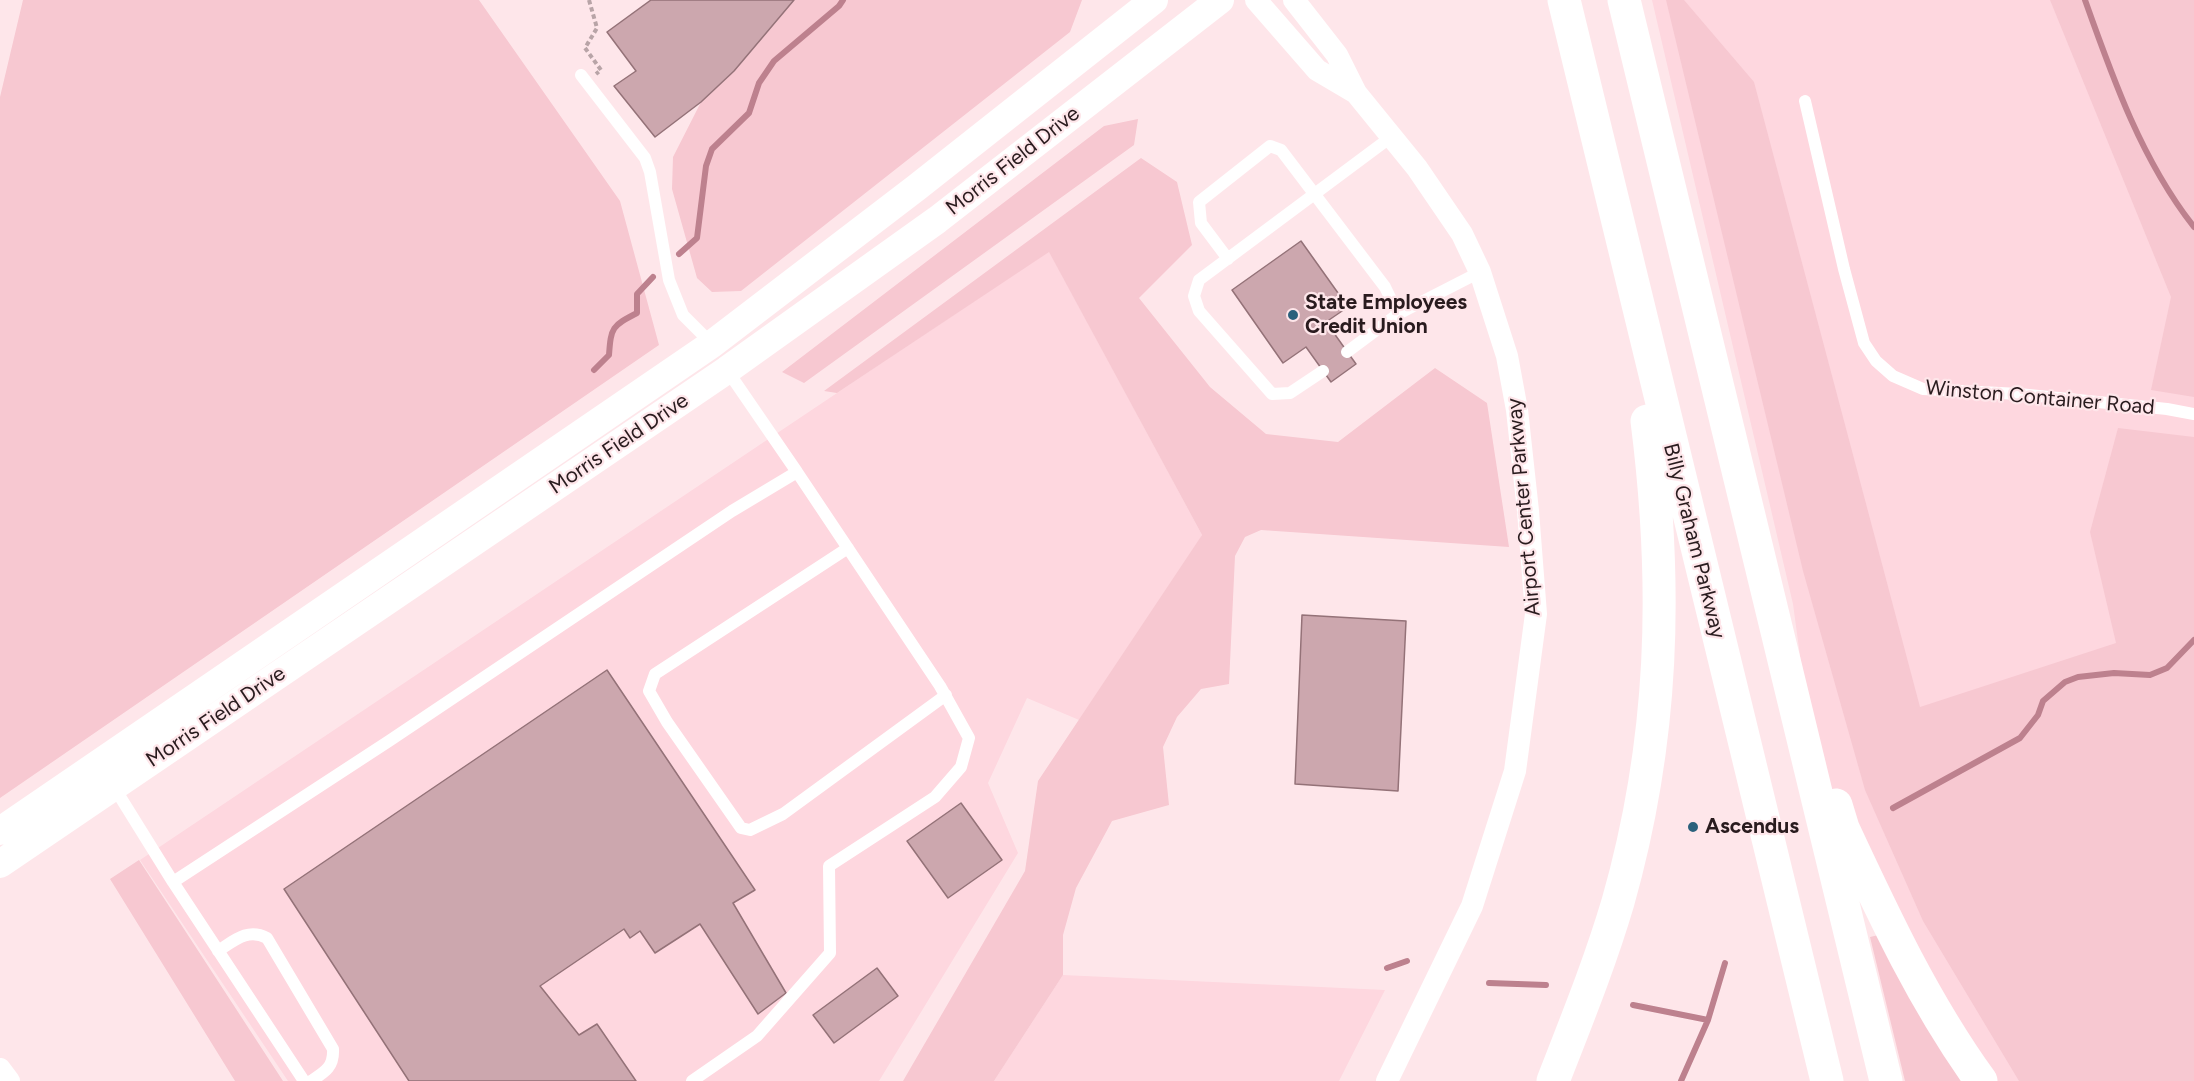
<!DOCTYPE html>
<html>
<head>
<meta charset="utf-8">
<style>
  body { margin:0 }
  canvas { display:block; background:#fee6ea }
</style>
</head>
<body>
<canvas width="2194" height="1081"></canvas>
<script>
const g = document.querySelector('canvas').getContext('2d');
g.lineJoin = 'round';
function fillPath(path, color) {
  g.fillStyle = color;
  g.fill(path, 'evenodd');
}
function trace(path, color, width, dash) {
  g.strokeStyle = color;
  g.lineWidth = width;
  g.lineCap = dash ? 'butt' : 'round';
  g.setLineDash(dash || []);
  g.stroke(path);
}
function label(font, color, halo, rows, align = 'center') {
  g.font = font + ' Figtree,sans-serif';
  g.lineWidth = 4.5;
  g.setLineDash([]);
  g.textBaseline = 'middle';
  g.strokeStyle = halo;
  g.fillStyle = color;
  for (const [text, x, y, turn = 0] of rows) {
    g.save();
    g.translate(x, y);
    g.rotate((+turn || 0) * Math.PI / 180);
    g.textAlign = isNaN(turn) ? turn : align;
    if (halo) g.strokeText(text, 0, 0);
    g.fillText(text, 0, 0);
    g.restore();
  }
}
fillPath(new Path2D(`
  M1652,0h542v1081h-213l-138,-253 -34,-106 -16,-118z
  M1049,251l153,284 -92,198 -83,-35 -39,85 30,70 -139,228h-591l-148,-221z
  M1063,975l322,15 -46,91h-345z`), '#fed7df');
fillPath(new Path2D(`
  M23,0h456l141,201 39,144 -659,453v-701z
  M794,0h288l-12,32 -329,259 -29,1 -15,-14 -25,-89 1,-32 28,-55 33,-31z
  M1666,0h18l70,82 166,625 196,-64 -26,-111 28,-104 76,9v644h-175l-96,-160 -58,-131 -62,-219z
  M2050,0h144v397l-43,-7 20,-93z
  M1138,119l-4,26 -330,238 -22,-11 322,-246z
  M1141,158l36,24 15,63 -53,53 71,89 56,47 72,8 97,-74 52,35 22,144 -248,-17 -16,7 -10,19 -6,128 -28,5 -24,28 -14,30 6,58 -57,16 -36,67 -13,47v40l-69,106h-91l122,-210 13,-90 164,-246 -153,-283 -212,141 -13,-2z
  M139,860l144,221h-48l-125,-202z
  M1883,934l85,147h-63l-35,-144z`), '#f7c8d1');
trace(new Path2D(`
  M2085,0c28,79 57,161 109,227
  M679,254l18,-16 9,-72 6,-17 37,-36 10,-30 15,-22 65,-55 4,-6
  M594,370l15,-15c2,-28 3,-29 28,-42v-19l16,-17
  M1893,808l127,-70 18,-23 5,-14 22,-19 13,-5 36,-4 36,2 17,-7 27,-28
  M1387,968l20,-7
  M1489,983l57,2
  M1633,1005l75,15
  M1681,1081l27,-61 17,-57`), '#bd818e', 6);
const building = new Path2D(`
  M651,0h143l-60,71 -33,31 -46,35 -41,-51 22,-15 -29,-39z
  M1301,241l47,66 -22,15 30,42 -25,18 -25,-35 -23,16 -51,-73z
  M1302,615l104,6 -8,170 -103,-7z
  M607,670l148,220 -22,13 53,90 -28,21 -58,-90 -45,29 -15,-22 -10,7 -6,-9 -84,57 39,49 18,-11 39,57h-227l-125,-192z
  M961,803l41,57 -54,38 -41,-57z
  M877,968l21,28 -64,47 -21,-28z`);
fillPath(building, '#cca7ae');
trace(building, '#947278', 1.5);
trace(new Path2D(`
  M589,0l8,28 -12,20 16,22 -5,4`), '#b8a4a7', 4, [4.5, 3]);
trace(new Path2D(`
  M581,75l64,83 5,14 19,108 14,35 29,29
  M1805,101l39,168 20,74 12,18 17,15 30,13 96,5 148,15 27,5
  M1228,259l-27,-36 -2,-21 71,-56 11,4 104,137 13,27
  M1347,352l51,-38 82,-42
  M1323,371l-33,22 -18,1 -73,-83 -5,-15 5,-16 192,-143
  M848,548l-193,126 -6,17 18,31 74,106 9,2 33,-16 163,-119
  M114,787l59,95 216,-141 343,-230 65,-39 -70,-102
  M173,882l131,199
  M218,951c17,-11 30,-23 49,-13l66,111c1,18 -8,23 -22,32
  M692,1081l65,-45 73,-83 -1,-87 106,-69 26,-30 8,-29 -29,-52 -143,-214`), '#fff', 12);
trace(new Path2D(`
  M1256,0l61,70 39,23
  M1294,0l43,55 19,38 61,75 45,66 18,38 27,84 10,54 11,101 8,103 -21,157 -43,135 -85,175
  M0,1069l9,12`), '#fff', 22);
trace(new Path2D(`
  M0,831l712,-487 204,-156 238,-188
  M0,864l727,-494 210,-150 283,-220`), '#fff', 28);
trace(new Path2D(`
  M1564,0l263,1081
  M1624,0l262,1081
  M1836,805l7,23c41,88 81,174 138,253
  M1553,1081c23,-59 47,-118 65,-179 46,-162 50,-315 29,-481`), '#fff', 33);
for (const [x, y, r, color] of [
  [1293,315,6,"#2b617c"],
  [1693,827,6,"#2b617c"]
]) {
  const dot = new Path2D();
  dot.arc(x, y, r, 0, 2 * Math.PI);
  g.fillStyle = color;
  g.fill(dot);
  trace(dot, '#fee6ea', 2);
}
label('21px', '#291b1e', '#fee6ea', [
  ["Morris Field Drive",1013,161,-38],
  ["Winston Container Road",2040,398,5],
  ["Morris Field Drive",619,444,-34],
  ["Airport Center Parkway",1524,507,-95],
  ["Billy Graham Parkway",1694,541,76],
  ["Morris Field Drive",216,717,-34]
]);
label('bold 21px', '#291b1e', '#fee6ea', [
  ["State Employees",1305,303],
  ["Credit Union",1305,327],
  ["Ascendus",1705,827]
], 'left');
</script>
</body>
</html>
